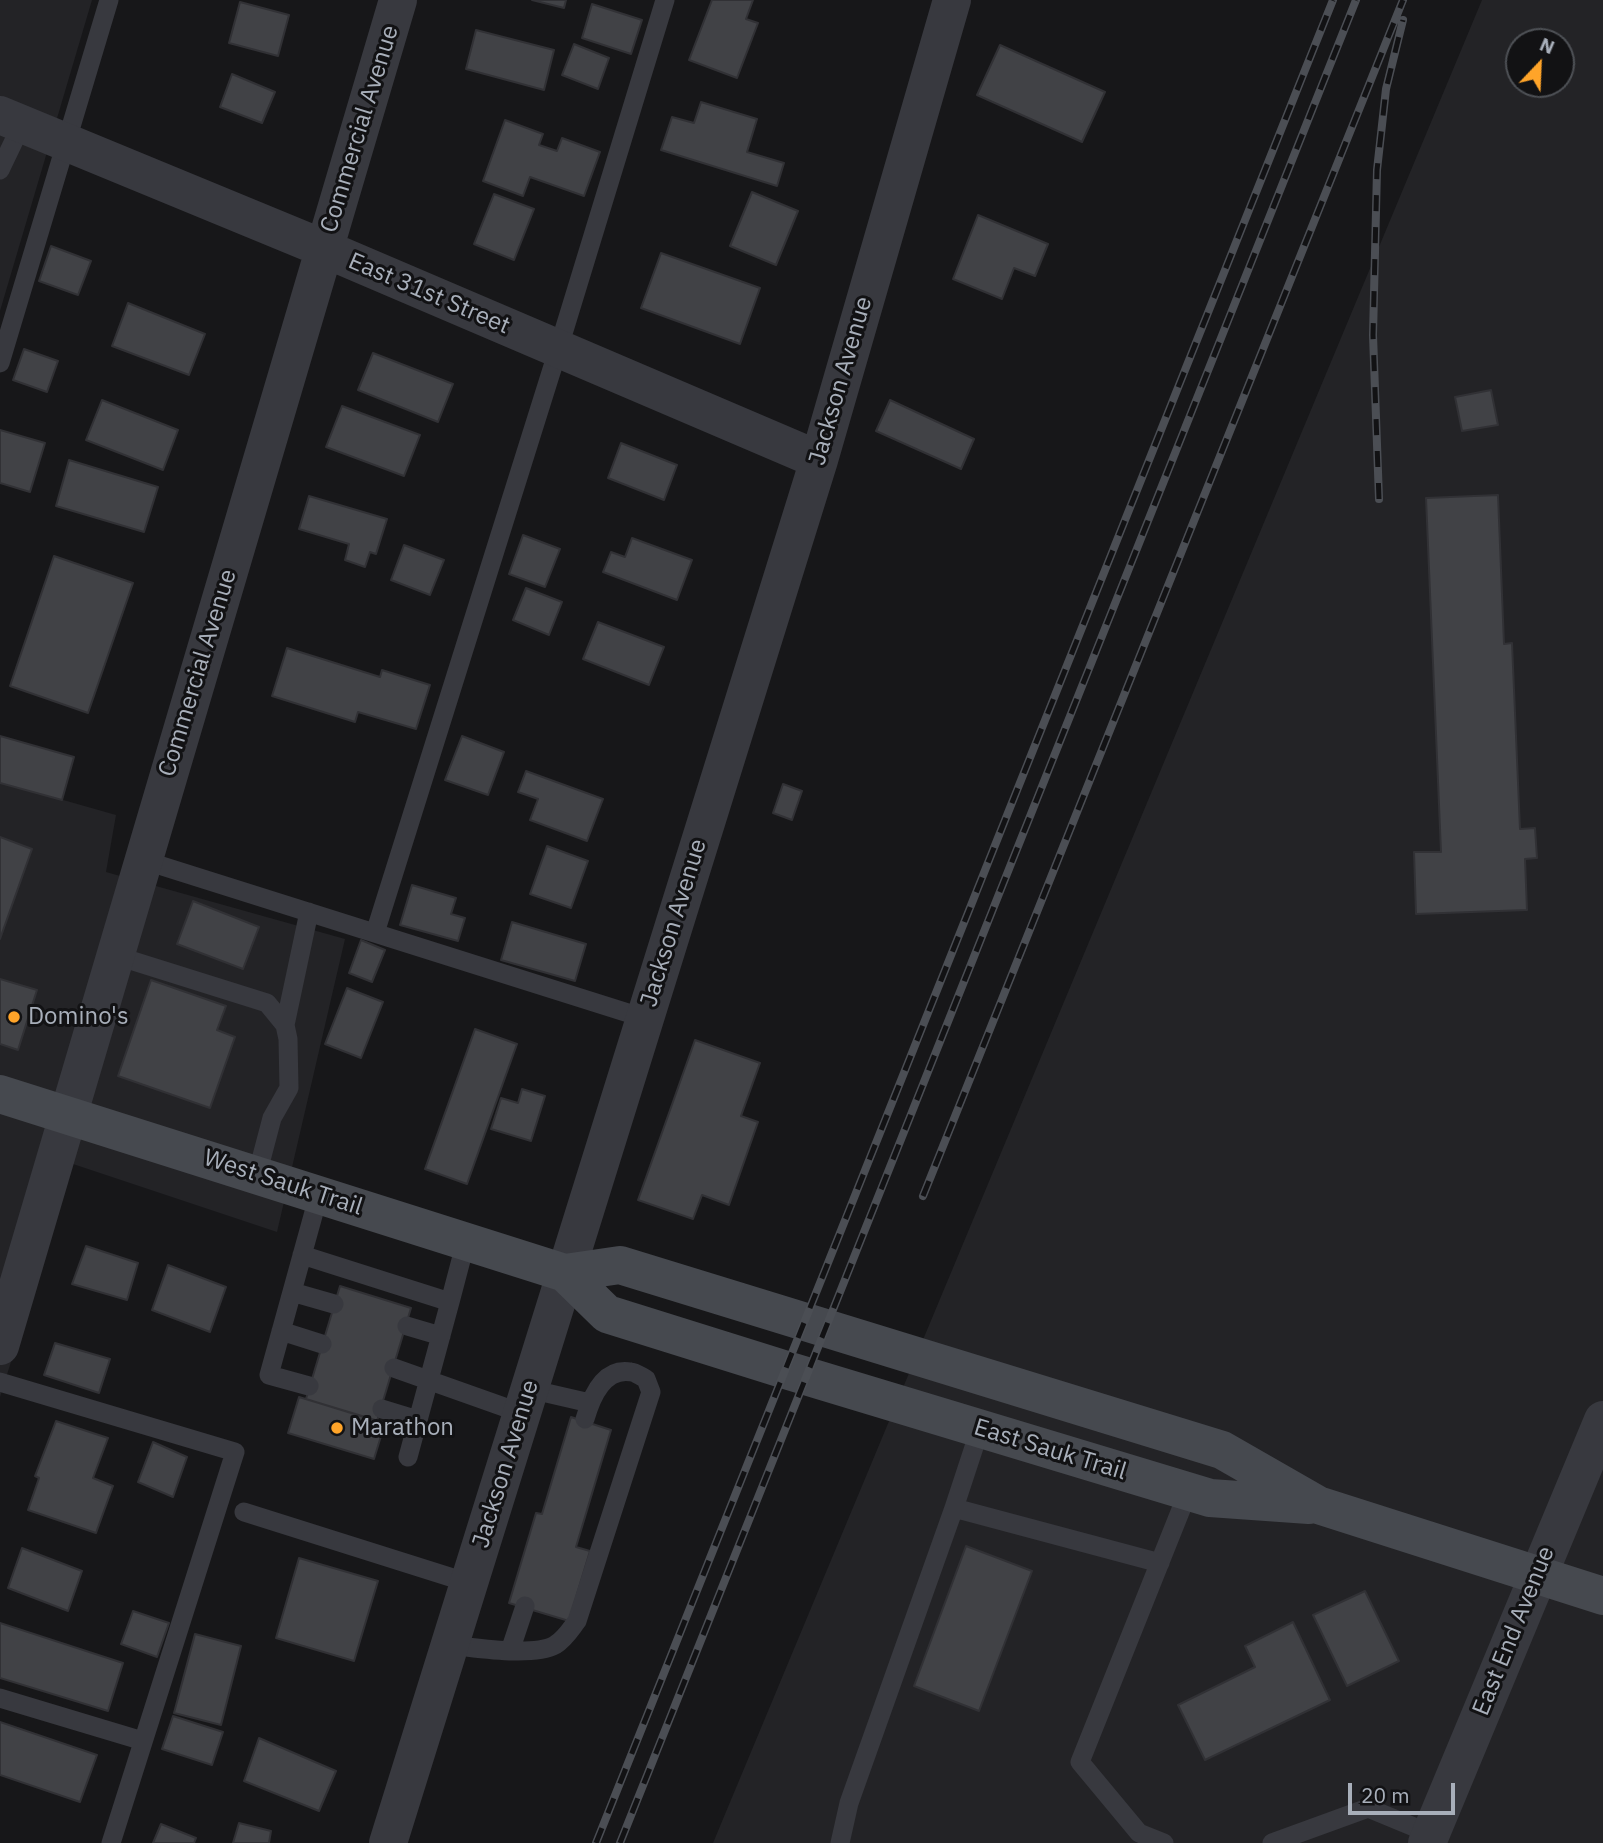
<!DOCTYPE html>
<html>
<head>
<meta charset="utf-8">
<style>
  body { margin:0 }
  #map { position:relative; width:1603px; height:1843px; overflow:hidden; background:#171719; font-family:"IBM Plex Sans",sans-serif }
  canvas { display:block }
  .north { position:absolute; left:1505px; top:28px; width:70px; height:70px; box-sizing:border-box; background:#121214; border:2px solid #4e5156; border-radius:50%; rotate:23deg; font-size:19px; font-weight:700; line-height:28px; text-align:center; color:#a8afba }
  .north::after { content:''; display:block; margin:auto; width:24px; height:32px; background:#ffa429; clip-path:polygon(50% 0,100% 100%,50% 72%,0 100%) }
  .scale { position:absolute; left:1348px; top:1783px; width:107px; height:32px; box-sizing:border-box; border:4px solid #a8afba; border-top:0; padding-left:9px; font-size:21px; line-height:24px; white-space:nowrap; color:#a8afba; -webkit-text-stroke:5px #121214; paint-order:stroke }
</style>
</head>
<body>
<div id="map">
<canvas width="1603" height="1843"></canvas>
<div class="north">N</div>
<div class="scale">20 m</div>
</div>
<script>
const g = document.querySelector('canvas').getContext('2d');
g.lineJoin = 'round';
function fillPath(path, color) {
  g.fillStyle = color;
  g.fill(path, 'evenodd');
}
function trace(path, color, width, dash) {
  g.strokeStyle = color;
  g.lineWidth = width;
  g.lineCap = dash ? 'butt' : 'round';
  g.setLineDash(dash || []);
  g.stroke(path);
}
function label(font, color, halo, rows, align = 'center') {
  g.font = font + ' "IBM Plex Sans",sans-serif';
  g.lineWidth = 6;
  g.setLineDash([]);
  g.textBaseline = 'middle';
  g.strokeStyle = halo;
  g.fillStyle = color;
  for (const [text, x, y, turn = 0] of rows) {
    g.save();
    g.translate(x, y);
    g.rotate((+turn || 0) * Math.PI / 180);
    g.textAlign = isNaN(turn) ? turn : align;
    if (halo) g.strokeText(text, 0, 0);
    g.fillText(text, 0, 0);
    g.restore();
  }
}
fillPath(new Path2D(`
  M0,0h92l-92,311z
  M1482,0h121v1843h-890zM1519,42h42v42h-42z
  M0,782l116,33 -10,57 239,67 -68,293 -204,-68 -73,233z`), '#232326');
const building = new Path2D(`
  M532,0h34l-2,8z
  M712,0h41l-7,19 12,4 -21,55 -48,-18z
  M240,2l49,13 -11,41 -49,-13z
  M592,4l50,16 -11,34 -49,-16z
  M476,30l78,20 -10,40 -78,-21z
  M574,44l35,14 -11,31 -36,-14z
  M1000,45l105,47 -23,50 -105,-47z
  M232,74l43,18 -13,31 -42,-16z
  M701,102l56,17 -10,33 37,11 -7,23 -116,-36 11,-33 22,6z
  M505,120l38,14 -4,11 18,6 5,-13 38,14 -16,44 -54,-19 -7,19 -40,-15z
  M752,192l46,19 -22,54 -46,-19z
  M494,194l40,15 -20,51 -40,-16z
  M978,215l70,29 -13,32 -21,-8 -12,31 -49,-20z
  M51,246l40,15 -13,34 -39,-14z
  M661,253l99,35 -20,56 -99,-36z
  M128,303l77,31 -16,41 -77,-29z
  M24,349l34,12 -11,31 -34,-12z
  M373,353l80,31 -15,38 -80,-32z
  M1491,390l7,35 -36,6 -7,-34z
  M102,400l76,30 -15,40 -77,-30z
  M890,400l84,39 -13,30 -85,-38z
  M342,406l78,29 -16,41 -78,-29z
  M0,430l45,13 -15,49 -30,-9z
  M621,443l56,22 -13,35 -56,-22z
  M69,460l89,27 -14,45 -88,-26z
  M1498,495l6,149 8,-1 8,186 15,-1 2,30 -12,1 2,51 -111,4 -2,-62h27l-15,-354z
  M309,496l78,23 -11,35 -6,-2 -5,15 -20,-7 4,-16 -50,-15z
  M523,535l37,14 -15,38 -36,-13z
  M632,538l60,22 -15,40 -74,-28 8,-20 14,5z
  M404,545l40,15 -14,35 -39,-15z
  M54,556l79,27 -45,130 -78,-27z
  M526,588l36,14 -13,33 -36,-15z
  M598,622l66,25 -15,38 -66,-26z
  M287,648l93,29 2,-7 48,15 -14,44 -58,-17 -3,10 -83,-26z
  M0,736l74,21 -12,43 -62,-17z
  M462,736l42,16 -16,43 -43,-15z
  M526,771l77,28 -16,42 -57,-21 8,-21 -20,-7z
  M783,784l19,7 -10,29 -19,-7z
  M0,837l32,12 -32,90z
  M547,846l41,15 -17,47 -41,-14z
  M412,885l44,13 -5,16 14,4 -7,23 -58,-16z
  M193,901l66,26 -16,42 -66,-25z
  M512,922l74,22 -11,37 -74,-21z
  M361,940l24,10 -13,32 -23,-9z
  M0,979l37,11 -19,60 -18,-6z
  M151,980l75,26 -9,24 18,7 -25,71 -92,-32z
  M347,988l36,14 -22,56 -36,-14z
  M475,1029l42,15 -50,140 -42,-15z
  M695,1040l65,23 -19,53 17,6 -29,83 -27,-10 -9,24 -55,-19z
  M522,1089l23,7 -14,45 -40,-12 10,-31 17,5z
  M86,1246l52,17 -11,37 -55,-16z
  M168,1265l58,22 -16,45 -58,-22z
  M340,1286l71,22 -34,113 -71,-22z
  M55,1343l55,16 -11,34 -55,-18z
  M299,1397l86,26 -11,36 -86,-26z
  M571,1417l40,13 -35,117 14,4 -21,70 -60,-18 27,-90 6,1z
  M56,1421l52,17 -15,40 20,8 -17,47 -68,-23 11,-32 -4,-2z
  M153,1442l34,15 -14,40 -35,-15z
  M966,1546l66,25 -53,140 -65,-25z
  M22,1548l60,23 -14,40 -60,-23z
  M299,1558l79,23 -24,80 -78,-23z
  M1365,1591l34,70 -52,25 -34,-71z
  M133,1611l36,12 -12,34 -36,-13z
  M1293,1622l37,78 -125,60 -27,-55 77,-38 -10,-21z
  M0,1623l123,40 -15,48 -108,-33z
  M195,1634l46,12 -20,79 -47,-12z
  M173,1716l50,16 -11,33 -50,-16z
  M0,1722l97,33 -17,47 -80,-27z
  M259,1738l77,33 -17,40 -75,-30z
  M239,1823l32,8 -2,12h-36z
  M161,1824l35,14 -2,5h-41z`);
fillPath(building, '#414246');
trace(building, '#313135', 2);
trace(new Path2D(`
  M0,170l22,-46
  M0,363l109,-363
  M143,860l501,158
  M375,933l183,-583 107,-350
  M114,955l153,48 18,22 3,14 1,49 -17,30 -15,57
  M285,1025l24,-113
  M302,1255l148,47 16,-61
  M292,1292l42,12
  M407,1326l34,10
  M281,1331l41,13
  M394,1368l127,45
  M0,1382l235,70 -124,391
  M309,1386l-40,-11 50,-181
  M529,1389l61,14
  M382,1409l36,11
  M980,1429l-26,79 206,55
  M408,1457l42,-155
  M244,1512l225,71
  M450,1645c25,3 83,12 105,0 10,-6 15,-15 22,-24l74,-229 -5,-13c-4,-2 -11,-7 -15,-7 -28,-5 -40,26 -46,47
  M510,1651l15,-45
  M0,1698l143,43
  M840,1843l9,-40 105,-295
  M1164,1843l-25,-10 -59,-71 108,-270
  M1272,1843l96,-35 63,26`), '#38393f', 19);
trace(new Path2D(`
  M0,115l325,134 494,211
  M0,1346l398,-1346
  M388,1843l431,-1383 133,-460
  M1427,1843l176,-423`), '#38393f', 38);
trace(new Path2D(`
  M0,1094l565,179 55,-8 602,185 96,55 285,91
  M565,1273l42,41 179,56 424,128 99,7`), '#46494f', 38);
const rail = new Path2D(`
  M1379,499l-6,-164 4,-165 9,-81 17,-69
  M923,1196l480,-1196
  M596,1843l737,-1843
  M620,1843l736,-1843`);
trace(rail, '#4b4e54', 8);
trace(rail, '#121214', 5, [16]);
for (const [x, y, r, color] of [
  [14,1017,7,"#ffa429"],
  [337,1428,7,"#ffa429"]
]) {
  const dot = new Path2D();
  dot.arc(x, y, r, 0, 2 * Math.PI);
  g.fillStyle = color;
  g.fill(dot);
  trace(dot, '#121214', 2.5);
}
label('24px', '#a8afba', '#121214', [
  ["Commercial Avenue",360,129,-73],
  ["East 31st Street",429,294,23],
  ["Jackson Avenue",841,381,-74],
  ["Commercial Avenue",198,673,-73],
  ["Jackson Avenue",674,923,-73],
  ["West Sauk Trail",283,1183,18],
  ["East Sauk Trail",1050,1450,17],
  ["Jackson Avenue",506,1464,-73],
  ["East End Avenue",1514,1631,-68]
]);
label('24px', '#a8afba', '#121214', [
  ["Domino's",28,1017],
  ["Marathon",351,1428]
], 'left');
</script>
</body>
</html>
